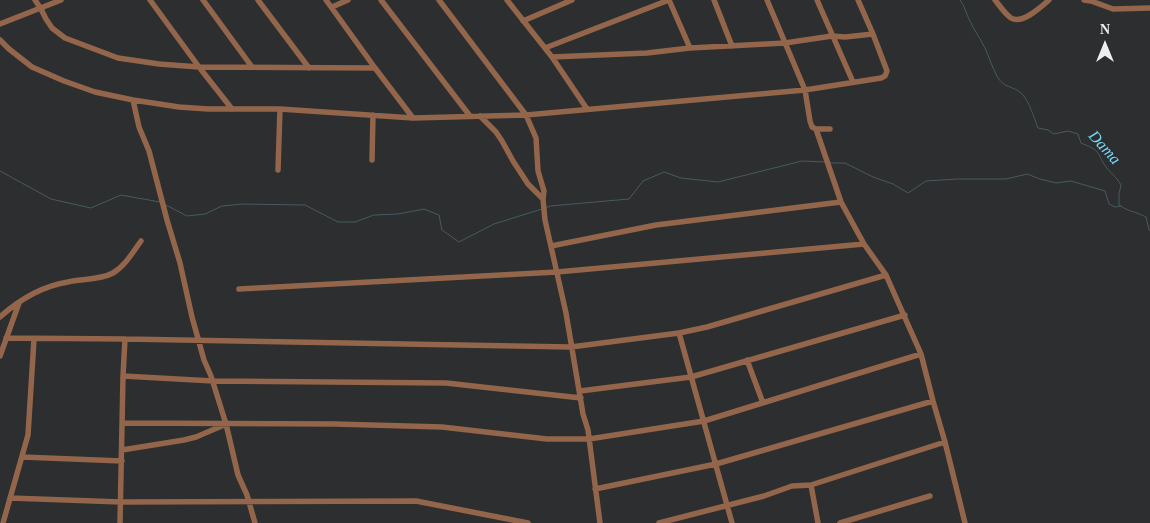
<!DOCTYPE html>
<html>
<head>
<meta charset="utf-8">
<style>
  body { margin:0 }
  #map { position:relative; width:1150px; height:523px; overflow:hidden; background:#2c2e2f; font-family:"Times New Roman",serif }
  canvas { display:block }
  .north { position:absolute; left:1080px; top:20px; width:50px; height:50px; -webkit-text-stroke:4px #2c2e2f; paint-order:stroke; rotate:0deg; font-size:14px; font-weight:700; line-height:20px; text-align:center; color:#edefef }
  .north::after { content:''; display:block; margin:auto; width:18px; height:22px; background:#edefef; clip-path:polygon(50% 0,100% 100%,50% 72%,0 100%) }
</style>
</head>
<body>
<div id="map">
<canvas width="1150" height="523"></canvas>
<div class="north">N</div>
</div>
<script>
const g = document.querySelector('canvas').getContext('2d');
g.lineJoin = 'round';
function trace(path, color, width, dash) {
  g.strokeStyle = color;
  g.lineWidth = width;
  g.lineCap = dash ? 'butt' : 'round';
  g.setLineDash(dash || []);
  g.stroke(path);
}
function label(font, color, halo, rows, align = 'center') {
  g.font = font + ' "Times New Roman",serif';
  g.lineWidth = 4;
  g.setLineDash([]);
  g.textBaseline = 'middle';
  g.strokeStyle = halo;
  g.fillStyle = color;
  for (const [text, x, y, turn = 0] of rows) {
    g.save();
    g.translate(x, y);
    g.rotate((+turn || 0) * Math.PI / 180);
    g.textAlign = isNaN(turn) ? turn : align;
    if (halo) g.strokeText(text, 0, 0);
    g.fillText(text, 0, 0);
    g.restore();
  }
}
trace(new Path2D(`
  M960,0c5,6 6,14 10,21 4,9 10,17 15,27 4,9 7,19 12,28 7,13 15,9 24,17 8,7 13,25 17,35l10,2 6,4 14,-3 10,3 3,9c4,2 8,3 11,5 7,3 8,10 12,16 5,8 12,12 17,21l-2,9v11c8,6 18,7 27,12l3,13h1
  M830,163h15l28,14 20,7 15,9 18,-12 31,-2h49l21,-5 13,5 16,4 15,-2 34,10 4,13 6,3 6,-1
  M0,171l51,28 40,9 30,-13 39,7
  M166,205l21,11 18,-2 17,-8 21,-2 62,1 33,17h17l19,-7 24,-1 26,-5 15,6 3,15 17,12 35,-18 48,-15
  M546,208l4,-2 79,-7 14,-18 21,-9 17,6 37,4 84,-21 24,1`), '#475b62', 1);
trace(new Path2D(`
  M35,0l6,9 5,10 6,9 13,10 53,20 41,6 40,3 176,1
  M150,0l49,67 33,42
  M203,0l49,67
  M258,0l51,68
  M326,0l49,68 38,50
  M381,0l89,116
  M439,0l87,115 10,23 2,33 6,20 -1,8 2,21 21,93 17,101 5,16 12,93
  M507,0l45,57 35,52
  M669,0l21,48
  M714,0l18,46
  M767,0l38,90 5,31 2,6 4,2h14
  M817,0l36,82
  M995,0c5,6 10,14 16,18 11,7 30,-11 38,-18
  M1084,0l7,1 22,8 37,-1
  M332,7l16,-7
  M523,21l49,-21
  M0,24l61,-24
  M0,40l9,9 23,18 32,14 31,11 38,8 46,7 29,2h72l133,9 113,-3 279,-25 76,-12 4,-2 2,-5 -14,-37 -15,-34
  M545,48l124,-48
  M552,57l95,-4 43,-5 95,-5 47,-7 13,1 28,-3
  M133,100l6,27 10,24 18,69 13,43 12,54 12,43 7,16 15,48 12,51 9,20 8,28
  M480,116l16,16 6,9 11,20 15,23 15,15
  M816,129l25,73 23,42 22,31 35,79 12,47 12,41 20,81
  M372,160l1,-45
  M278,170l2,-61
  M551,246l105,-21 185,-23
  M239,289l318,-17 307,-28
  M0,317c19,-17 43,-31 68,-35 14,-3 32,-2 45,-9 12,-7 20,-21 28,-32
  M679,333l53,190
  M6,338l119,1 446,8 108,-14 28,-6 179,-52
  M0,356l19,-53
  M747,360l16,43
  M123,376l90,5 233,2 135,15
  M580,391l111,-14 214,-62
  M122,423l213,1 107,3 105,12h42l115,-18 217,-67
  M122,450l62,-10 12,-3 28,-12
  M22,457l100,4
  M811,485l7,38
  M595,489l121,-25 217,-63
  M10,498l111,4 295,-1 112,22
  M3,523l25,-88 6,-96
  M120,523l3,-147 2,-37
  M659,523l105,-27 28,-10 19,-1 134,-43
  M840,523l90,-27`), '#93654a', 5.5);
label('italic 16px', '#76d8fa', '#2c2e2f', [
  ["Dama",1104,148,48]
]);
</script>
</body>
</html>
